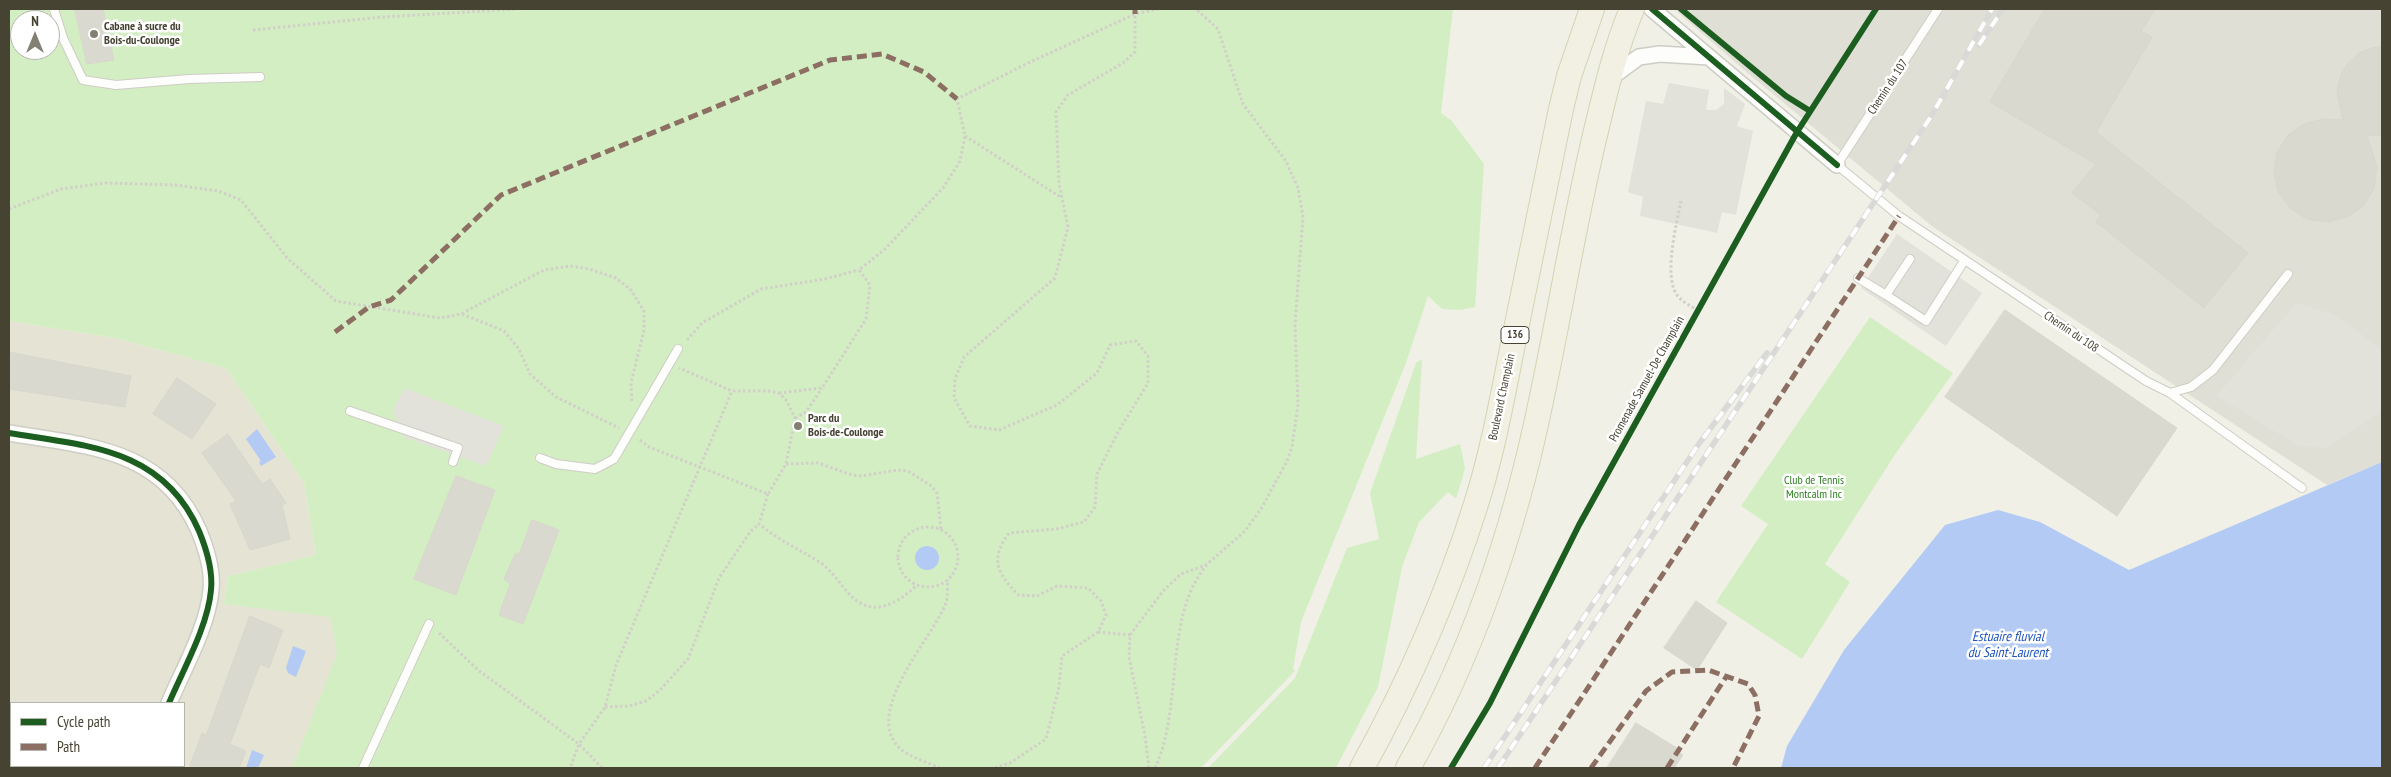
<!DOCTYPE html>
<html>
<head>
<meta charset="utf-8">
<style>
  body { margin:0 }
  #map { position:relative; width:2391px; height:777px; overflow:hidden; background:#f0f0e7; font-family:"PT Sans Narrow",sans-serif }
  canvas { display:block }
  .frame { position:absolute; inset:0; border:10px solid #464333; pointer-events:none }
  .legend { position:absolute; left:10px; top:702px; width:175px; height:65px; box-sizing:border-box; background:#fff; border:1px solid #b5b4ad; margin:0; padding:6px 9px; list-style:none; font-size:15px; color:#464333 }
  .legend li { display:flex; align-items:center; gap:10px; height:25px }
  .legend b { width:25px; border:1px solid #b5b4ad }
  .north { position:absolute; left:10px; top:10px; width:50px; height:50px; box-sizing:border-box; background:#fff; border:1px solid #b5b4ad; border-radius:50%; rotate:0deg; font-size:14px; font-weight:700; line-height:20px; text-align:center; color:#464333 }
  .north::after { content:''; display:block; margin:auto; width:18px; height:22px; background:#828072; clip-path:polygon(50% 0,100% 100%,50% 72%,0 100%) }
</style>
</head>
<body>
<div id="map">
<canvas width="2391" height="777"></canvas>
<div class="frame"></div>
<ul class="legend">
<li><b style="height:6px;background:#1b5e20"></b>Cycle path</li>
<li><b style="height:6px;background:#8d6e63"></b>Path</li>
</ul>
<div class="north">N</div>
</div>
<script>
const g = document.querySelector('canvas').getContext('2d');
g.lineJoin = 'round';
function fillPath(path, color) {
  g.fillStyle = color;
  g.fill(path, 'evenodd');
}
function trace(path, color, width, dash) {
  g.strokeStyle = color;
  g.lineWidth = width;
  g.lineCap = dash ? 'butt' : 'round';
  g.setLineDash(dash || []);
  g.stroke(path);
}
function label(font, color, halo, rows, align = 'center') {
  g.font = font + ' "PT Sans Narrow",sans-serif';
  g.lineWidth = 5;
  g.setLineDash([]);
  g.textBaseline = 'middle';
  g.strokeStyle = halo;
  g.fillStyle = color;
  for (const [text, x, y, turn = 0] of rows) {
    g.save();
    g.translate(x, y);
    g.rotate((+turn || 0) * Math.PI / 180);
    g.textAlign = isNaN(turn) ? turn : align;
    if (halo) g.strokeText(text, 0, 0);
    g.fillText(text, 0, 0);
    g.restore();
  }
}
fillPath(new Path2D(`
  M9,321l106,17 111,30 78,115 12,72 -88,21 -4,28 106,12 8,38 -46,114h-283zM11,703h173v63h-173z`), '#e5e4d4');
fillPath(new Path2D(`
  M1674,9h708v453l-55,23 -394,-258 -190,-158z`), '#e0dfd5');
fillPath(new Path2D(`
  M9,9h1444l-12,104 11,8 32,43 -9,143 -15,3 -18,-1 -14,-13 -22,67 -105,259 -8,47 2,2 -94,97h-909l45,-114 -7,-37 -106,-13 4,-28 88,-21 -12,-72 -78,-115 -111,-30 -106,-17zM20,20h30v30h-30z
  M1870,317l83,56 -57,80 -71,111 25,18 -48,77 -86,-57 52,-78 -27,-18z
  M1422,359l-6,100 44,-15 5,25 -9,30 -8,-7 -29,30 -17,45 -24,120 -42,81h-128l87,-90 52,-130 32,-9 -9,-46 46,-130z`), '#d4eec4');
fillPath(new Path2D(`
  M1669,83l40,7 -3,20h10l8,-6v-16l21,16 -8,22 16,5 -17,84 -14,-3 -5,21 -77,-17 3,-19 -15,-5 18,-91 17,3z
  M1897,234l85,59 -36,53 -85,-58z
  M2296,303l37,11 49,35v63l-56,36 -27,-2 -83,-50z
  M404,388l100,38 -18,40 -83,-29 -10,-27z`), '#e2e1da');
fillPath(new Path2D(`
  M257,429l19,28 -15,9 -2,-4 2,-1 -15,-22z
  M2382,462v306h-601l6,-22 57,-96 101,-125 53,-15 42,12 89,48z
  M915 558a12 12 0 1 1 24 0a12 12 0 1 1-24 0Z
  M293,646l13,5 -10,26 -8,-4 -2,-5z
  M252,750l12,5 -6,13h-12z`), '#b2caf4');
const building = new Path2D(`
  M75,9h28l11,51 -27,4z
  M2045,9h110l-14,22 11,6 -56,95 152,121 -44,55 -108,-86 5,-7 -29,-22 24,-29 -106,-62z
  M2382,47v88l-15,1 10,31 -3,21 -10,17 -17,12 -20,5 -20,-3 -17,-11 -12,-17 -4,-19 3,-20 11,-17 16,-11 19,-5 20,1 -6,-27 3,-16 7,-13 12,-11 12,-5z
  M2005,310l172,118 -60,88 -172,-119z
  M9,352l122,24 -6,31 -116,-18z
  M177,378l39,26 -24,35 -39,-25z
  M228,434l34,50 8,-5 16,24 -4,2 8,34 -40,11 -20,-46 6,-3 -34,-48z
  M456,476l39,14 -39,105 -42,-16z
  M532,520l27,10 -36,94 -24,-9 11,-31 -6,-5 11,-25h4z
  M1696,601l31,22 -30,47 -33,-22z
  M250,616l33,14 -14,38 -9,-4 -30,80 16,7 -7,17h-50l13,-35 4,2z
  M1636,723l41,25 -1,2 7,5 -9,13h-67z`);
fillPath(building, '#d9d9cf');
trace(building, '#d8d7cd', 1);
const lane = new Path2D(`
  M54,9l9,29 20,42 33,5 73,-6 71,-2
  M1938,9l-101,156 62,51 247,165 24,12 21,-6 22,-17 75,-96
  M1910,259l-24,36 40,26 38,-60
  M1858,278l28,17
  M2170,393l132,95
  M350,411l108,37 -5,14
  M540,458l16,6 39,5 19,-10 64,-110
  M363,768l66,-144`);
const street = new Path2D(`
  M1652,9l185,156
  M1609,79l30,-22 21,-3 49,3
  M9,433c78,13 154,15 190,98 7,17 14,40 12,59 -3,36 -28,80 -42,113
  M9,712l2,1
  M141,768l1,-2`);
const primary = new Path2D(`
  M1362,768c47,-85 86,-174 115,-267 18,-58 28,-118 40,-177 15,-72 29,-143 44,-215l8,-33 23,-67
  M1408,768c64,-113 107,-240 133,-367 19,-88 33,-178 54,-266 10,-42 20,-86 37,-126`);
trace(lane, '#cecdc5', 10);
trace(street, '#cecdc5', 18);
trace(primary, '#d4d3b2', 26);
trace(new Path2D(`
  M253,30l130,-13 134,-8
  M965,136l97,62
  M1681,201c-4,21 -18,75 -4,94 5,7 14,11 22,16
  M9,209l52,-20 44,-6 71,2 42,6 23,9 47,59 48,42 104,17 21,-4 83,-44 26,-4 19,3 27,9 15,12 13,21v19l-13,53 1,19
  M462,314l42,17 15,18 11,25 26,23 63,31
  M687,340l15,-17 59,-34 64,-10 34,-9
  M779,393l43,-5 44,-69 4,-34 -11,-15 26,-21 58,-61 17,-27 5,-25 -8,-37 69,-35 109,-50 23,-5
  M795,418l11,-6 16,-24
  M640,440l9,7 119,47 18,-30 9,-46 -9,-18 -7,-7 -11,-2h-36l-53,-23
  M786,464l32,-1 34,12 9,1 37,-6 10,1 22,14 7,8 4,37
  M768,494l-9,30c21,17 38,24 59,37 14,9 21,22 32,34 23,24 48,8 67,-10
  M898 557a30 30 0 1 1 60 0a30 30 0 1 1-60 0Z
  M1098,632l32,3
  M439,633l39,37 101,74 -9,24
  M605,707l24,-1 17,-5 14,-11 28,-31 31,-81 31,-46 9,-8
  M602,768l-23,-24 26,-37 11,-42 116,-274
  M940,768c-11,-5 -28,-10 -38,-18 -43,-35 31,-112 44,-147 2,-7 1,-16 2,-23
  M995,768l15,-5 36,-24 13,-52 3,-31 36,-24 8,-17 -5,-14 -13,-13 -31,-2 -20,10 -19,-1c-20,-22 -29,-35 -9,-62l47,-4 28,-7 11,-15 2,-33 21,-42 30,-49v-27l-12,-15 -26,4 -13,28 -40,32 -58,25 -29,-4 -16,-28 1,-19 9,-22 91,-79 13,-51 -9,-44 -3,-71 12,-17 55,-32 12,-11v-38
  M1149,768l-4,-32 -16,-79 1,-22 34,-45 17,-16 25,-9 39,-34 16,-22 26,-48 5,-14 6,-42 -3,-80 8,-109 -5,-28 -12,-27 -43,-57 -25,-75 -22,-20
  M1155,768c29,-62 8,-150 51,-202`), '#d1cfc8', 3, [2.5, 2.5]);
trace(lane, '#fdfdfb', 8);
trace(street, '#fdfdfb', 15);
trace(primary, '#f1f0e2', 24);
const rail = new Path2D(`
  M1979,45l24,-36
  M1484,768l214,-323 69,-92
  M1498,768l434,-653 60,-106`);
trace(rail, '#d9d9d8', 5.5);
trace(rail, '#fff', 4, [11]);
trace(new Path2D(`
  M1135,9v5
  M335,332l34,-25 22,-7 110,-105 329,-135 52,-6 42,18 33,27
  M1535,768l364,-552
  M1591,768l55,-77 26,-19 36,-2 40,14 7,11 4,21 -26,52
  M1667,768l59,-91`), '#8d6e63', 5, [10, 5]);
trace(new Path2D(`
  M1652,9l185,156
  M1681,9l105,87 24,15
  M9,433c78,13 154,15 190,98 7,17 14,40 12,59 -3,36 -28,80 -42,113
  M1451,768l39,-65 89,-178 218,-393 79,-123`), '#1b5e20', 6);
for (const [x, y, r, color] of [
  [94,34,5,"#828072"],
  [798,426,5,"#828072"]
]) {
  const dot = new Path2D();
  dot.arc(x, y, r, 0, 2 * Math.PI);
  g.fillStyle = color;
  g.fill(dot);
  trace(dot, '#fff', 2);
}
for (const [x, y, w] of [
  [1515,335,28]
]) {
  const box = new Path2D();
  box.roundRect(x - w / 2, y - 8.5, w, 17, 4);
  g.fillStyle = '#fff';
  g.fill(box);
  trace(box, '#464333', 1);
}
label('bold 11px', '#464333', null, [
  ["136",1515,335]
]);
label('bold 12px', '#464333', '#fff', [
  ["Cabane à sucre du",104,27],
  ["Bois-du-Coulonge",104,41],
  ["Parc du",808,419],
  ["Bois-de-Coulonge",808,433]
], 'left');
label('12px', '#464333', '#fff', [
  ["Chemin du 107",1888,87,-57],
  ["Chemin du 108",2071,332,34],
  ["Promenade Samuel-De Champlain",1647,379,-61],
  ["Boulevard Champlain",1502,397,-78]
]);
label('12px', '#2d7f1f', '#fff', [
  ["Club de Tennis",1814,481],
  ["Montcalm Inc",1814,495]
]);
label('italic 14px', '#2055be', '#fff', [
  ["Estuaire fluvial",2008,637],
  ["du Saint-Laurent",2008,653]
]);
</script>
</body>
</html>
